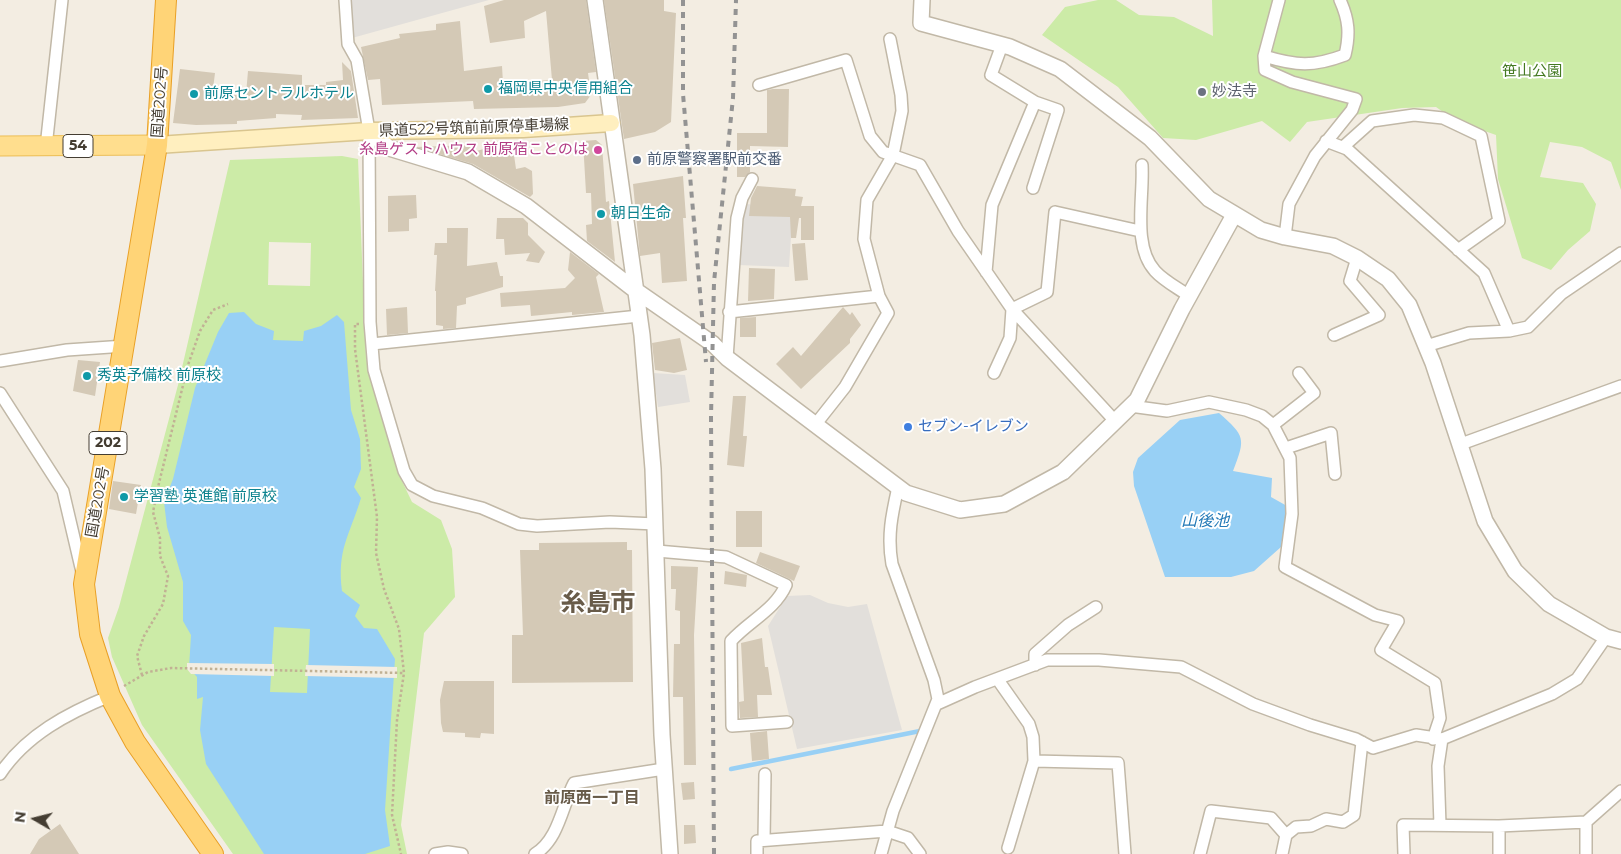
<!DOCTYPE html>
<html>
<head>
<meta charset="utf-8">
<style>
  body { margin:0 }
  #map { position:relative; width:1621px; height:854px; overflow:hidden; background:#f3ede2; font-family:Montserrat,sans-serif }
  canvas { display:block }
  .north { position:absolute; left:10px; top:794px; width:50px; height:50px; -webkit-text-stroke:4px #fff; paint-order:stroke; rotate:278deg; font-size:14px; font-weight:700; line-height:20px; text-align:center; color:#443d32 }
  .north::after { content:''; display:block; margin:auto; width:18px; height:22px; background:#443d32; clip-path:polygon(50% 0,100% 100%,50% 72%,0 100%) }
</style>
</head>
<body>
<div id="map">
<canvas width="1621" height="854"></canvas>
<div class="north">N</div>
</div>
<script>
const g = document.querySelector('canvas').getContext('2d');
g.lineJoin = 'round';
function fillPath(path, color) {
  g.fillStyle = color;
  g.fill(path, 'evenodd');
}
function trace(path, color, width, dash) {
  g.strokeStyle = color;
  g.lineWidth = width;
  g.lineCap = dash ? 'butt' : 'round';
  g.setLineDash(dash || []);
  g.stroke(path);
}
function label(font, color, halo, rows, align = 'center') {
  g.font = font + ' Montserrat,"Noto Sans JP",sans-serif';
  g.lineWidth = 4;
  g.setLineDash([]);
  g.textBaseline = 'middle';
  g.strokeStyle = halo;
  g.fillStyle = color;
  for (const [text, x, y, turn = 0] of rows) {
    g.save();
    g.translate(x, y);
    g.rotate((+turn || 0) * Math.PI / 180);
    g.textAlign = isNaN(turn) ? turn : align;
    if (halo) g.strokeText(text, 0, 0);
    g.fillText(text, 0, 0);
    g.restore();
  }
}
fillPath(new Path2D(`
  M1098,0h18l23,15 35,2 39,19 -1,-36h409v190l-10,-28 -29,-15 -32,-5 -10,35 43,6 13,21 -6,27 -22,19 -17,20 -29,-12 -24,-79 -2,-44 -40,-14 -20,-14 -34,1 -95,14 -17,20 -28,-21 -66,19 -33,-2 -45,-51 -76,-52 23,-28z
  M342,156l16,3 8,198 35,122 11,23 29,18 11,29 3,48 -31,36 -23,192 6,29h-174l-91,-129 -30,-68 -4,-19 11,-31 59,-222 52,-225zM269,242l42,1 -1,43 -42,-1z`), '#cceba7');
fillPath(new Path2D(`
  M350,0h139l-137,38z
  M742,204l51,2 -4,61 -51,-2z
  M653,373l32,2 5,27 -32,5z
  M810,595l18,8 20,4 19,-3 35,126 -105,19 -29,-123 19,-30z`), '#e2dfdb');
fillPath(new Path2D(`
  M244,312l12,12 18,7 -1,9 30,1 1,-10 17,-5 16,-11 7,7 7,88 9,29 1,30 -7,18 7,11c-12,39 -24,51 -19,93l18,14 -5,11 9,12 13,1 18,30 -10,151 5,36 -25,8h-101l-58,-90 -6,-34 3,-33 -6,2v-22l-8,-9 2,-33 -8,-14v-39l-16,-55 -3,-25 9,-23 22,-91 23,-56 11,-19zM274,627l36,2 -3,64 -37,-1z
  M1219,413c26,23 27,25 14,58l39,7 -1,19 16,9 -6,41 -27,24 -23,6h-66l-31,-91 -1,-14 5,-14 42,-38z`), '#98d0f5');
fillPath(new Path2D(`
  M187,663l87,1v12l-83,-2 -4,-5z
  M306,665l91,2v11l-92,-2z`), '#f3ede2');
trace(new Path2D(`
  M731,769l189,-38`), '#98d0f5', 4.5);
fillPath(new Path2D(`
  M504,0h82l10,72 -8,1 3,22 -6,8 -27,4 -84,2 -1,-8 -91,4 -2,-26 -12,1 -7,-33 39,-9 -1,-4 37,-4v-6l24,-3 4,50 38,-5 1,17 49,-3 -6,-69 -22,10 1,17 -35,5 -6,-37z
  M604,0h60v11l12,2 -5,109 -16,10 -31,7z
  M342,62l9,9 7,47 -57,2 1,-5 -26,-1v4l-39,3v3l-41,1 -23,-2 7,-54 35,4 -3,24 34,-3 2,-23 54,4v10h24v-3l17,-2z
  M773,89h16l-1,58 -38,-1v26l-5,5h-8v-44h30v-43z
  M596,140l6,5 4,57 3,-1 6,61 -28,-21 -1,-16 6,-1 -1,-31h-5l-3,-52z
  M512,141l4,28 9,-2 7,4 1,23 -3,3 -57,-33 -57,-17 57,-2v7z
  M683,176l3,42h-3l4,63 -25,2 -2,-30 -20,3 -7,-72z
  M757,186l39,3 -1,7 8,1 -2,9h13v34h-13v-22h-2l-3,20h-5l-1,-21 -41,-1 2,-18z
  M416,195l1,23 -8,1v12l-21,1v-36z
  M497,218h26l5,5v12l17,17 -6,11 -13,-2 4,-8 -25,2 -1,-16h-8z
  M447,228h21l-1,38 30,-4 3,14h3v11l-37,11v6l-9,2 -1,22 -13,1v-3l-7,-1v-34h-1l2,-36h-3l1,-12h12z
  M805,243l3,37 -13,1 -3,-37z
  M570,252l29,22 -3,3 8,35 -32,3v-3l-41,4 -1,-11 -29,2 -1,-14 65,-5 10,-10 -7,-8z
  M749,268l26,1 -1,30 -26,2z
  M407,307l1,26 -21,2 -1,-26z
  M843,307l7,8 2,-3 9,13 -11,14v4l-49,46 -25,-25 17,-17 8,9z
  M756,317v20h-16v-19z
  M680,338l7,32 -13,3 -19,-3 -3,-27z
  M78,360l22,2 -5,34 -22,-5z
  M733,396h13l-3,40h4l-3,31 -17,-2z
  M113,481l28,4 -5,29 -27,-5z
  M736,511h26v36h-26z
  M627,542v8h5l1,132 -121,1v-48h11l-3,-85h19v-7z
  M760,552l40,14 -6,15 -38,-18z
  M671,566l27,1 -4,68 2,130h-12l-1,-68h-10l1,-53h6v-33l-5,-1 1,-21h-5z
  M725,571l22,4 -1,12 -22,-3z
  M762,638l3,29h3l4,28h-15l1,22 -18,1 -1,-16 5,-1 -3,-58z
  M444,681h50v53l-13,-1 -1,5 -15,-1v-4l-22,-1 -2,-9 -1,-23z
  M767,731l2,28 -17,2 -2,-28z
  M694,782l1,17 -12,1 -2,-17z
  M60,824l19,30h-49l9,-15z
  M684,825h11l1,18 -12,1z`), '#d4c9b6');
const minor = new Path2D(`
  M345,0l3,44 9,16 12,71 1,191 4,48 30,101 8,14 21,11 49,12 37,16 18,2 73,-4 46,2
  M1279,0l-15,56 1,14 27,12 64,17 -4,11 -37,46 -26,48 -4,33
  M1264,56c33,10 49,11 81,-1 5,-21 4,-35 -5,-55
  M759,85l87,-25 24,76 13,16 37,13 38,66 54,78 103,112
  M1326,141l21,8 137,124 25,58 19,-4 33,-33 60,-41
  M46,147l16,-147
  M1343,147l29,-26 42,-6 29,3 38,18 18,85 -41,29
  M1142,165c2,32 -10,81 13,106 9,10 23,17 34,25
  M1033,188l25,-78 -23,-8
  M986,272l6,-67 43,-103 -44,-27 11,-30
  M729,312l150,-16
  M1334,335l45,-20 -29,-34 7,-23
  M372,344l267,-28
  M1426,346l43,-13 40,-2
  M727,358l10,-140 5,-20 10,-19
  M0,361l67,-11 58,-4
  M994,373l16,-35 2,-29 35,-17 8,-80 85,19
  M0,393l63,98 19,81
  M1130,406l37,5 42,-9 37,8 16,6 11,9 17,33 2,56 -7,53 90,48 23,6 -17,29 54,33 5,35 -7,21
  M815,425l30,-38 43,-74 -9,-17 -15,-57 3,-39 26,-45 9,-44 -1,-16 -11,-56
  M1273,425l41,-32 -15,-20
  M1461,444l160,-58
  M1286,448l45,-15 4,41
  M657,551l69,6 60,28c-11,25 -37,36 -55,56l1,85 55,-4
  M1035,665v-11l33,-29 28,-18
  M998,680l31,44 4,13 1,24 84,2 7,91
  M937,704l38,-17 72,-27h52l82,7 72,37 57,21 46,14 17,9 43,-13 26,4 110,-45 25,-15 29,-42
  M0,774c26,-39 68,-61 110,-78
  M1586,822v32
  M1440,825l-2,-59 4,-27
  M764,840l1,-66
  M1008,848l26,-87
  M435,854l13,-2 14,2
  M535,854c24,-15 27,-48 39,-71l90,-14
  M757,854v-13l130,-10 21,7 12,16
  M881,854l12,-43 45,-112 -4,-19 -42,-116c-5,-28 0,-50 6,-77
  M1200,854l11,-43 60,7 15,17
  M1282,854l4,-19 10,-8 15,-1 15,-7 17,3 11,-7 8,-73
  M1404,854l-1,-29 96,1
  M1499,854v-28l87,-4 35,-31`);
const tertiary = new Path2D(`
  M595,0l47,335 11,134 9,266 8,119
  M922,0l-1,23 89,24 50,22 90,69 59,61 52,31 24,7 48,9 24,12 31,21 21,26 24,58 52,158 30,50 34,33 57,33 15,4
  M369,131l20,17 79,24 58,34 109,84 78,54 14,14 179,135 54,17 44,-6 59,-32 74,-72 45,-91 52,-94`);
const secondary = new Path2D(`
  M157,145l212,-14 154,-2 88,-6`);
const primary = new Path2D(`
  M0,146l157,-1`);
const trunk = new Path2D(`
  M166,0l-9,145 -73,439 6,50 20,62 25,46 78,112`);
trace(minor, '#c1b8a7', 14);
trace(tertiary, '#c1b8a7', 18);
trace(secondary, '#d9c58f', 19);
trace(primary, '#ecbe56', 21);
trace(trunk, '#e9a026', 22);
trace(new Path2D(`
  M359,324h-4v25l22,168 -1,36 8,36 15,40 5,44 -7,47 -5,95 9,39
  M142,675l-5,-19 7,-20 19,-32 5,-28 -8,-20v-18l-7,-26 6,-29 29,-118 12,-34 13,-21 15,-6
  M124,686l24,-14 23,-4 233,5`), '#c1b194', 2.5, [2.5, 2.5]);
trace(minor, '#fff', 11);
trace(tertiary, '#fff', 15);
trace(secondary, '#ffefbf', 16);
trace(primary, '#ffde8e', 19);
trace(trunk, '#ffd477', 20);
trace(new Path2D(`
  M683,0v94l23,268
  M714,854l-3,-437 3,-135 19,-184 3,-98`), '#939393', 4, [6, 6]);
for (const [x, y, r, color] of [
  [488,89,5,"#0f9aa8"],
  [1202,92,5,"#6b7280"],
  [194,94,5,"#0f9aa8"],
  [598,150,5,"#d1479c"],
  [637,160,5,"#5c6f8a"],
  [601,214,5,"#0f9aa8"],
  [87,376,5,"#0f9aa8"],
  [908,427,5,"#3f7fe0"],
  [124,497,5,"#0f9aa8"]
]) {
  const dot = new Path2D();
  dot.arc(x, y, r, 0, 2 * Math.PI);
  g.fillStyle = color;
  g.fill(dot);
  trace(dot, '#fff', 2);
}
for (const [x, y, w] of [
  [78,146,30],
  [108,443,38]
]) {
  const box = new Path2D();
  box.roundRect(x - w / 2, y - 11.5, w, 23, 4);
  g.fillStyle = '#fff';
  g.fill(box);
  trace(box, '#443d32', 1);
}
label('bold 14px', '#443d32', null, [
  ["54",78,146],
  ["202",108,443]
]);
label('15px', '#447922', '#fff', [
  ["笹山公園",1532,72]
]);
label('15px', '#0d838f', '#fff', [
  ["福岡県中央信用組合",498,89],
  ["前原セントラルホテル",204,94],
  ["朝日生命",611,214],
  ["秀英予備校 前原校",97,376],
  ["学習塾 英進館 前原校",134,497]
], 'left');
label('15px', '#5b616d', '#fff', [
  ["妙法寺",1212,92]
], 'left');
label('15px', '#443d32', '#fff', [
  ["国道202号",160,102,-86],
  ["県道522号筑前前原停車場線",474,128,-2],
  ["国道202号",98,502,-80]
]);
label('15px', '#b23c85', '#fff', [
  ["糸島ゲストハウス 前原宿ことのは",588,150]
], 'right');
label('15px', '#4e5e75', '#fff', [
  ["前原警察署駅前交番",647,160]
], 'left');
label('15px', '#366cbe', '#fff', [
  ["セブン-イレブン",918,427]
], 'left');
label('italic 16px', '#247ab7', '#fff', [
  ["山後池",1205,521]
]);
label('bold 16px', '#685b49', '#fff', [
  ["前原西一丁目",592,798]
]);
label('bold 25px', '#685b49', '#fff', [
  ["糸島市",598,604]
]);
</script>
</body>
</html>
